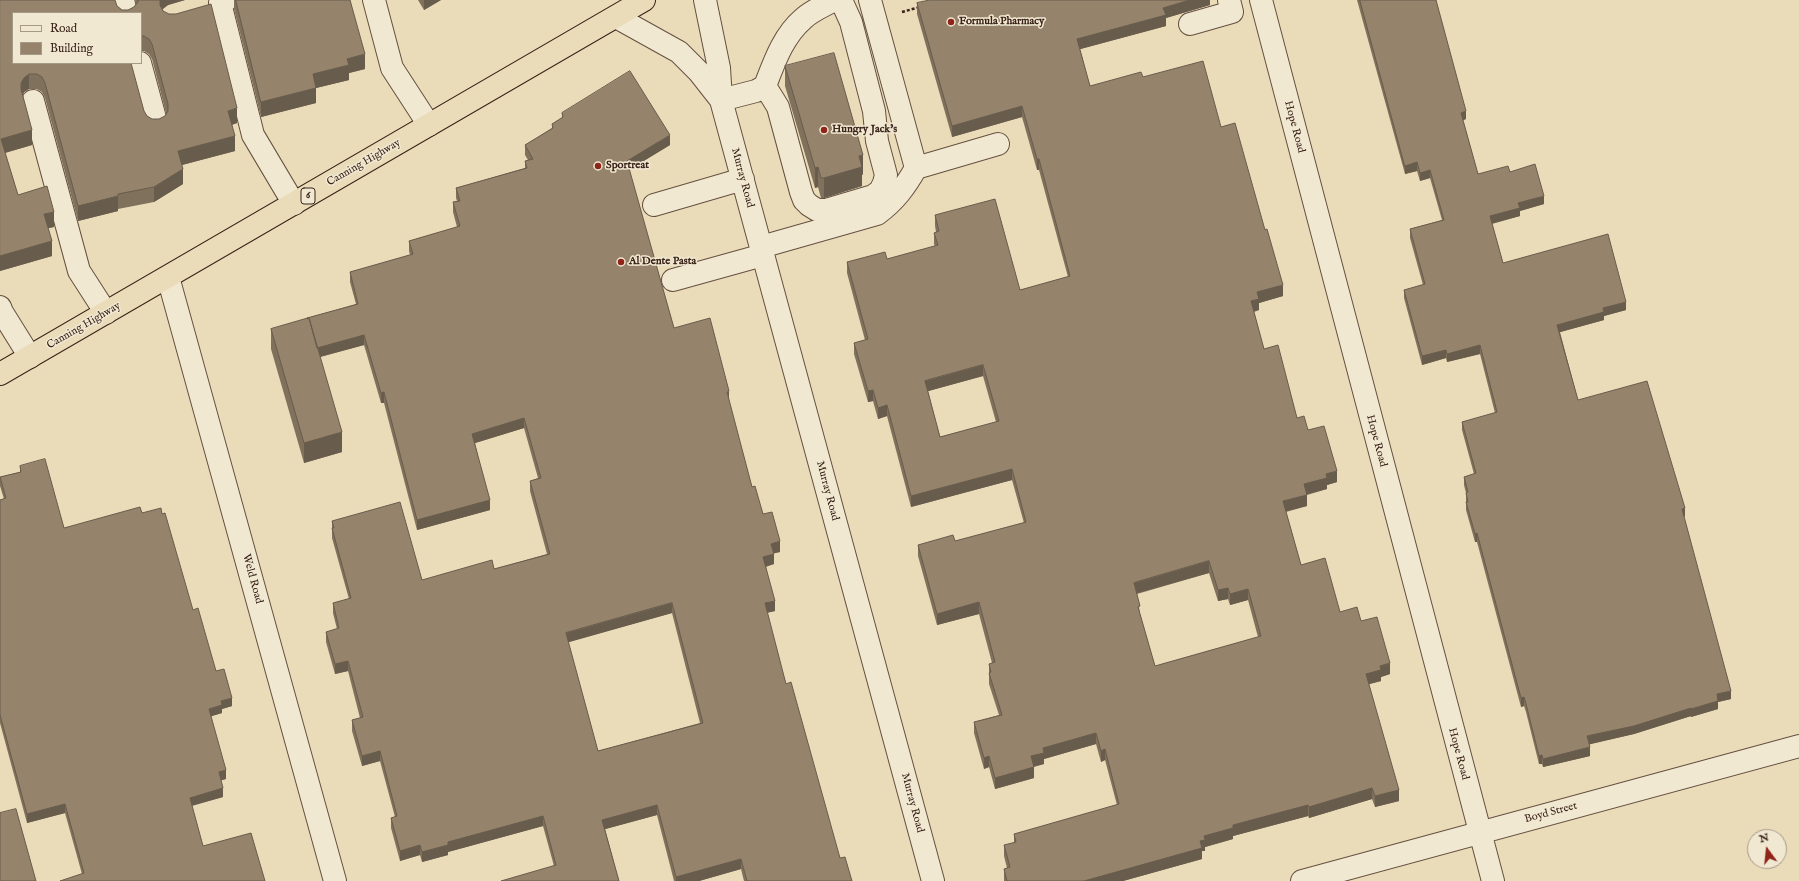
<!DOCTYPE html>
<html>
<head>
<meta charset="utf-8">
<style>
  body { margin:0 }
  #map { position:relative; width:1799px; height:881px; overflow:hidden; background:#eadcb9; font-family:"IM FELL English",serif }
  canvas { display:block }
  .legend { position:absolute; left:12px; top:12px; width:130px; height:52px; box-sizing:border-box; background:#f1e8d2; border:1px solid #a79988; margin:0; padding:5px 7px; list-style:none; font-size:12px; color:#392218 }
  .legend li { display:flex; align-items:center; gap:8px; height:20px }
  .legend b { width:20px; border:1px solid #a79988 }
  .north { position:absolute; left:1747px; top:829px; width:40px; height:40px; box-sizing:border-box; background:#f1e8d2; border:1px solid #a79988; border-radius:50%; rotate:345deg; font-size:11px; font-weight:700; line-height:16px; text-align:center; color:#392218 }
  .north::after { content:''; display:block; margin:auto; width:14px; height:18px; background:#8f2418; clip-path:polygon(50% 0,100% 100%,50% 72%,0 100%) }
</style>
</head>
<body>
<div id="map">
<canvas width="1799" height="881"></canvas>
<ul class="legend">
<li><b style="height:5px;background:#f1e8d2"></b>Road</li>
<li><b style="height:11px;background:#95836c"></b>Building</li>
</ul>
<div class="north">N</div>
</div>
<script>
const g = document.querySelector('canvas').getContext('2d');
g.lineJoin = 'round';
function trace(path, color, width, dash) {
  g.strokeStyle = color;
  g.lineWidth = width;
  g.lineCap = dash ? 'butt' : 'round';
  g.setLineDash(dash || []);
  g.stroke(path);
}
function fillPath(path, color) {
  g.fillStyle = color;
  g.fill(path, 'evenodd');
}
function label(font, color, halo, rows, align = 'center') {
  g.font = font + ' "IM FELL English",serif';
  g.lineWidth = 3;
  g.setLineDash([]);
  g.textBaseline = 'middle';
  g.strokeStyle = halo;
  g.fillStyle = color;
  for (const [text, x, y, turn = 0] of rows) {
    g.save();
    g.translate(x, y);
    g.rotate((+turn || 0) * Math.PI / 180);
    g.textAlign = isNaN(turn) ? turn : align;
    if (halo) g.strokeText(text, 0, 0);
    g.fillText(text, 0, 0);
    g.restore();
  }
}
const minor = new Path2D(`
  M123,0l3,13
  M226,0l-6,3 33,132 41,69
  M374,0l18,68 37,57
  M705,0l14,68 2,32 212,781
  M870,0l46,168
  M1261,0l232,881
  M616,17l63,35 20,20 22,28
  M1190,24l42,-12 -3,-12
  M140,63l16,59
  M765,86l13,21 23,85 3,8 5,5 8,5h9l47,-14 7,-5 4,-8 2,-8 -9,-34 -3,-30 -23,-89 -10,-22
  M721,100l35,-9 9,-5c9,-23 18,-50 38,-67 8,-8 21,-13 31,-19
  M33,101l46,170 27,42
  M654,205l89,-26
  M761,247l116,-33c18,-13 28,-27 39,-46l82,-24
  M168,277l167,604
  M673,280l90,-25
  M0,307l2,5 28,45
  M1302,881l497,-135`);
const highway = new Path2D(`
  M0,374l644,-374`);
trace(minor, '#655040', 24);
trace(highway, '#392218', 24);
trace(new Path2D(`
  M902,12l18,-5`), '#392218', 2.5, [3, 2]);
trace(minor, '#f1e8d2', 22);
trace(highway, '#eadcb9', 22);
fillPath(new Path2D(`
  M0,0l117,6 5,4h6l6,-3 2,-3 -1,-4h50l-17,5 -6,4 75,114 -5,2 3,26 -53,14 1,19 -29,18 -36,7v2l-40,10 -33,-123 -3,-6 -5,-3h-8l-5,3 -1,3 9,50 -27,8 13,42 36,32 -6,1 4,28 -52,15zM13,13h128v38h3l5,3 3,5 14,54 -1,3 -6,3h-7l-5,-3 -3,-5z
  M234,0h116l15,69 -16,4v7l-33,8v15l-55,14 -27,-108z
  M418,0h23l-17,10z
  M1210,0v5l-44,13v8l-86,23 10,37 53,-9 78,50 62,169 -24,7v7l-5,2 10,37 33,69 11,12 29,52 -10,3v4l-20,6v11l-21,6 15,53 39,47 21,9 29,53 -9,3v4l-12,3 30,117 -24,6 -3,-8 -63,19 -1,-2 -75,20v3l-28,8v4h-3v8l-79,22h-119v-12l3,-1 -3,-12v-11l10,-2v-9l103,-29 -12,-45 -4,2 -5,-18 -52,15v5l-10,3v11l-39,11 -6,-22 -5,2 -10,-36v-11l25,-7 -10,-31v-20l3,-1 -13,-49 -42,11 -19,-69v-11l37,-4 69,-18 -12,-43 -101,27 -24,-91 -9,3 -5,-18 -5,1 -14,-48v-11l11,-3 -18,-67v-11l40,-3 48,-13 -1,-2v-11l2,-1 -1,-6v-11l85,75 48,-13 -29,-107h-2l-15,-53 -70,20 -35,-123v-11zM983,376l13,46 -56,15 -12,-46zM1209,573l9,28 10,-2 2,6 18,-5 10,37 -103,29 -15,-52 -3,-20z
  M1357,0h79l30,119 -3,1 15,54 32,-2 34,32 -24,7v5l-28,8 11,39 123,47 -22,6v4l-44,12 18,68 107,116 -1,1 47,182 -13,3v7l-27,8v-1l-57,18 -45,10 1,12 -47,11 -1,-3h-3l-13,-52 -2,-6 -3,1 -44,-165h-2l-9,-32v-17l-2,-8v-8l10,-3 -12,-44v-8l33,-9 -15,-59 -33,8 -1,-4 -24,7 -18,-67v-8l19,-5 -13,-47v-9l32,-9 -12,-42 -10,3 -3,-10 -12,3z
  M785,66l78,108 -1,1v11l-38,12h-3l-3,-11 -3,1 -30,-102z
  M562,113l108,32 -41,25 45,158 55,74 23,85 11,27 17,38 -7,1 1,11 -8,3 9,44 -8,2 19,71 54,174 12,23h-108l-3,-12 -42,12h-25l-17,-66 -52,14 14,52 -65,-15 -11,-40 -95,26v3l-26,7 -2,-7 -20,6 -9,-33v-10l4,-1 -15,-56 -18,5 -10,-35v-11l8,-2 -12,-47 -13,3 -9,-32v-10l11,-3 -4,-16v-10l16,-4 -17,-61v-17l90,59 72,-11 53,-15 -17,-63v-10l8,-3 -14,-50 -49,15 15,67 -73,20 -33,-127h-3l-17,-58 -44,12 22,95 -38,11 -33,-114v-20l85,-25 -6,-22v-10l60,-17 -1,-4v-10l48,-14 -4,-15v-10l4,-1 -1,-3v-10l69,-20v-7l3,-1 -3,-5v-10l27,-17v-4l10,-6zM672,613l28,110 -102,28 -30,-109z
  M20,466l44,62 78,-15 51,97 23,61 16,35 -10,3v4l-11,3 15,63 -5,1 2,17 -31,9 11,40 -121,28 -17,-61 -38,10 -27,-100v-223l4,-1 -4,-13v-9l20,-5z`), '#80715d');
fillPath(new Path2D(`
  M160,0h25l-17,5 -5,4 -3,5z
  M424,0h17l-17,10z
  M1190,0h20v5l-44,13v8l-89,24v-11l86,-31z
  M365,54v15l-16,4v7l-33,8v15l-55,14v-15l52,-28 34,-15z
  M29,74v15l-5,3 -3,6v-15l3,-5z
  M1022,106v11l-70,20v-11z
  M237,108v15l-9,3v-15z
  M1466,111v8l-5,2v-8z
  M32,130v15l-31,9v-15z
  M670,135v10l-43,26v-10z
  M235,136v15l-57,15v-15z
  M863,155v19l-1,1v11l-38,12v-20l35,-22z
  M1037,159h2v11h-2z
  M1417,162v9l-12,3v-8z
  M818,167v20l-3,1v-20z
  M183,169v15l-29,18v-15z
  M1430,170v8l-10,3v-8z
  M118,196v15l-40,10v-15z
  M1544,196v8l-24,7v5l-30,8v-8l28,-13z
  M54,212v15l-10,2v-15z
  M52,241v15l-52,15v-15z
  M1283,285v11l-24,7v7l-8,2v-11l6,-9z
  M1626,302v8l-22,6v4l-47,13v-8l46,-17z
  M364,335v10l-48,13v-10z
  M1480,345v9l-33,8v-8z
  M1446,350v8l-24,7v-9z
  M983,365v11l-58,16v-11z
  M873,390v11l-5,1v-11z
  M729,391v11l-2,-10z
  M384,392v11h-3v-10z
  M887,405v11l-9,3v-11z
  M524,418v10l-52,16v-10z
  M342,432v20l-38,11v-20z
  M1012,469v11l-101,27v-11z
  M1337,471v11l-10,3v4l-23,6v-11l22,-10z
  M1307,495v11l-24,6v-11z
  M490,500v10l-73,20v-10z
  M1685,508v8l-3,1v-8z
  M1477,533v9h-2v-8z
  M780,541v11l-9,2v-10z
  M774,554v10l-11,3v-10z
  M1209,561v12l-75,21v-11z
  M1228,588v11l-10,2v-11z
  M1248,589v11l-18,5v-11z
  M775,601v10l-10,2v-10z
  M979,602v12l-42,11v-11z
  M672,603v10l-106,30v-10z
  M348,661v10l-13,3v-10z
  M1390,663v11l-9,3v4l-15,4v-11l14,-8z
  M1731,691v8l-13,3v7l-27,8v-8l26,-15z
  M1524,697v9l-3,1v-9z
  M232,698v8l-10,3v4l-13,4v-8l12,-8z
  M1691,708v8l-57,18 -47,11v-9z
  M1096,733v11l-52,15v5l-13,3v-11l12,-8z
  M1590,747v9l-47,11v-8z
  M1105,749v11l-4,2v-11z
  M380,751v10l-18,5v-10z
  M1542,755v9h-3v-8z
  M989,756v11l-5,2v-11z
  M1034,767v11l-39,11v-11z
  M226,770v9l-7,2v-9z
  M223,788v9l-33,9v-8z
  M1372,788v11l-63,19v-11z
  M1399,790v11l-24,6v-11z
  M65,804v9l-38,10v-9z
  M657,805v10l-55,15v-10z
  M1308,805v11l-75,20v3l-28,8v4h-3v8l-79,22h-39l116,-40 4,-5 29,-11z
  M543,816v10l-95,26v3l-26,7v-10l26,-10z
  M420,845v10l-20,6v-10z
  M741,859v10l-42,12h-23v-4z`), '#685c4c');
const building = new Path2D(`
  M0,0h115l2,6 5,4h6l6,-3 4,-5v-2h22v5l3,6 6,3h7l35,-10 26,104 -9,3 7,25 -57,15 5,18 -29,18 -36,7v2l-40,10 -33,-123 -3,-6 -5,-3h-8l-5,4 -3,5v6l11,41 -31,9 17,56 29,-9 7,26 -10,2 8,27 -52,15zM13,13h128v23h3l5,3 3,5 16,60v7l-3,5 -6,3h-7l-5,-3 -3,-5 -13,-48h-118z
  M236,0h114l15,54 -18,5 2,6 -36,9 3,14 -55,14z
  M930,0h260l-27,8 3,7 -89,24 13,47 51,-14 2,5 60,-16 18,66 14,-4 30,107 2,-1 16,56 -26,7 2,7 -8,2 13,48 14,-4 19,73 7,-2 4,14 16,-4 13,45 -11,3 1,4 -23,6 3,11 -24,6 18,64 24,-7 15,54 17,-5 4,14 16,-4 13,46 -10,3 1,4 -15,4 33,116 -24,6 -3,-8 -63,19 -1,-2 -75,20v3l-29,8 1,4 -5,1 2,7 -118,33h-77l-3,-12 6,-2 -6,-22 12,-3 -2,-8 105,-30 -14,-55 -4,2 -5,-18 -53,15 1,5 -13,3 3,11 -39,11 -6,-22 -5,2 -10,-36 28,-7 -13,-42 2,-1 -2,-8 6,-2 -16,-60 -42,12 -19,-69 35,-10 2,6 71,-19 -14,-53 -101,27 -24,-91 -9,3 -5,-18 -5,1 -14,-48 14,-4 -21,-77 38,-10 2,7 51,-14 -4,-12 5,-2 -4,-16 60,-16 25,91 50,-14 -31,-117h-2l-15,-53 -70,20 -35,-123zM983,365l16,56 -59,16 -15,-56zM1209,561l9,29 10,-2 2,6 18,-5 13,47 -106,30 -17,-59 2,-1 -6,-23z
  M1360,0h76l30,111 -5,2 17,61 30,-8 2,6 25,-8 9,32 -26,7 2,5 -30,8 13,47 105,-29 18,68 -23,6 1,4 -47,13 21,75 69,-19 38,127 -3,1 49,182 -14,3 1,7 -27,8v-1l-57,18 -47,10 3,11 -47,12 -1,-4 -3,1 -13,-52 -2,-7 -3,1 -44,-165 -2,1 -9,-32h2l-2,-9 2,-1 -4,-15 12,-4 -14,-51 35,-10 -17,-67 -33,9 -1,-4 -24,6 -18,-66 21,-6 -15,-55 34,-9 -14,-50 -10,3 -3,-11 -12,4z
  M834,53l29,102 -4,1 3,11 -38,11h-3l-3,-11 -3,1 -30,-102z
  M630,71l40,64 -43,26 47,167 36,-10 19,73 -2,1 25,95 3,-1 8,28 9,-2 8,29 -9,3 3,10 -11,3 12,44 -10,2 21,81 5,-2 49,176 5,-1 7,24h-105l-6,-22 -65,18 -19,-72 -55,15 17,61h-118l55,-16 -13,-49 -95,26v3l-26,7 -2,-7 -20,6 -9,-33 6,-2 -17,-65 -18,5 -10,-36 11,-3 -15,-56 -13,3 -9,-32 13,-4 -6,-25 18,-5 -19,-70h2l-2,-7 68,-19 22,78 70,-20 2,9 56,-15 -20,-73 11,-3 -17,-60 -52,16 18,66 -73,20 -33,-128 -3,1 -17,-58 -47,13 -8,-30 -2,1v-1l51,-14 -8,-32 63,-18 -4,-13 51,-15 -7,-24 7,-1 -4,-13 71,-20 -2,-7 8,-2 -8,-14 28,-17 -1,-4 11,-7 -1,-4zM672,603l31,120 -105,28 -32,-118z
  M309,318l33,114 -38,11 -33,-114z
  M45,459l19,69 76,-21 2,6 19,-5 1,6 3,-1 28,97 5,-2 18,63 8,-2 8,29 -11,3 1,4 -13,4 17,61 -7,2 4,16 -33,10 13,48 48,-13 14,48h-205l24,-8 -19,-69 -38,10 -27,-99v-215l6,-2 -6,-21 21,-5 -1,-6z
  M16,809l20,72h-36v-68z`);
fillPath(building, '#95836c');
trace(building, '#685c4c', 1);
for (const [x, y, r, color] of [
  [951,22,4,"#8f2418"],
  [824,130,4,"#8f2418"],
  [598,166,4,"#8f2418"],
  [621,262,4,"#8f2418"]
]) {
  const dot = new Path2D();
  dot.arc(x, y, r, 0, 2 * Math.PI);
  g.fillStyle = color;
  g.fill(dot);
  trace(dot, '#f1e8d2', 1.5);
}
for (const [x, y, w] of [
  [308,196,14]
]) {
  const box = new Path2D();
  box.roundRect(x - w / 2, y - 8, w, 16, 3);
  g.fillStyle = '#f1e8d2';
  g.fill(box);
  trace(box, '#392218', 1);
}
label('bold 10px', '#392218', null, [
  ["6",308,196]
]);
label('bold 11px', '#392218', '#f1e8d2', [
  ["Formula Pharmacy",959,22],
  ["Hungry Jack's",832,130],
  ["Sportreat",606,166],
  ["Al Dente Pasta",629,262]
], 'left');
label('11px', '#392218', '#f1e8d2', [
  ["Hope Road",1294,127,75],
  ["Canning Highway",364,163,-30],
  ["Murray Road",742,178,75],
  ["Canning Highway",84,326,-30],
  ["Hope Road",1376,441,75],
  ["Murray Road",827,491,75],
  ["Weld Road",252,579,75],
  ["Hope Road",1458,754,75],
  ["Murray Road",912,803,75],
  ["Boyd Street",1551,813,-15]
]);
</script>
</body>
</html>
